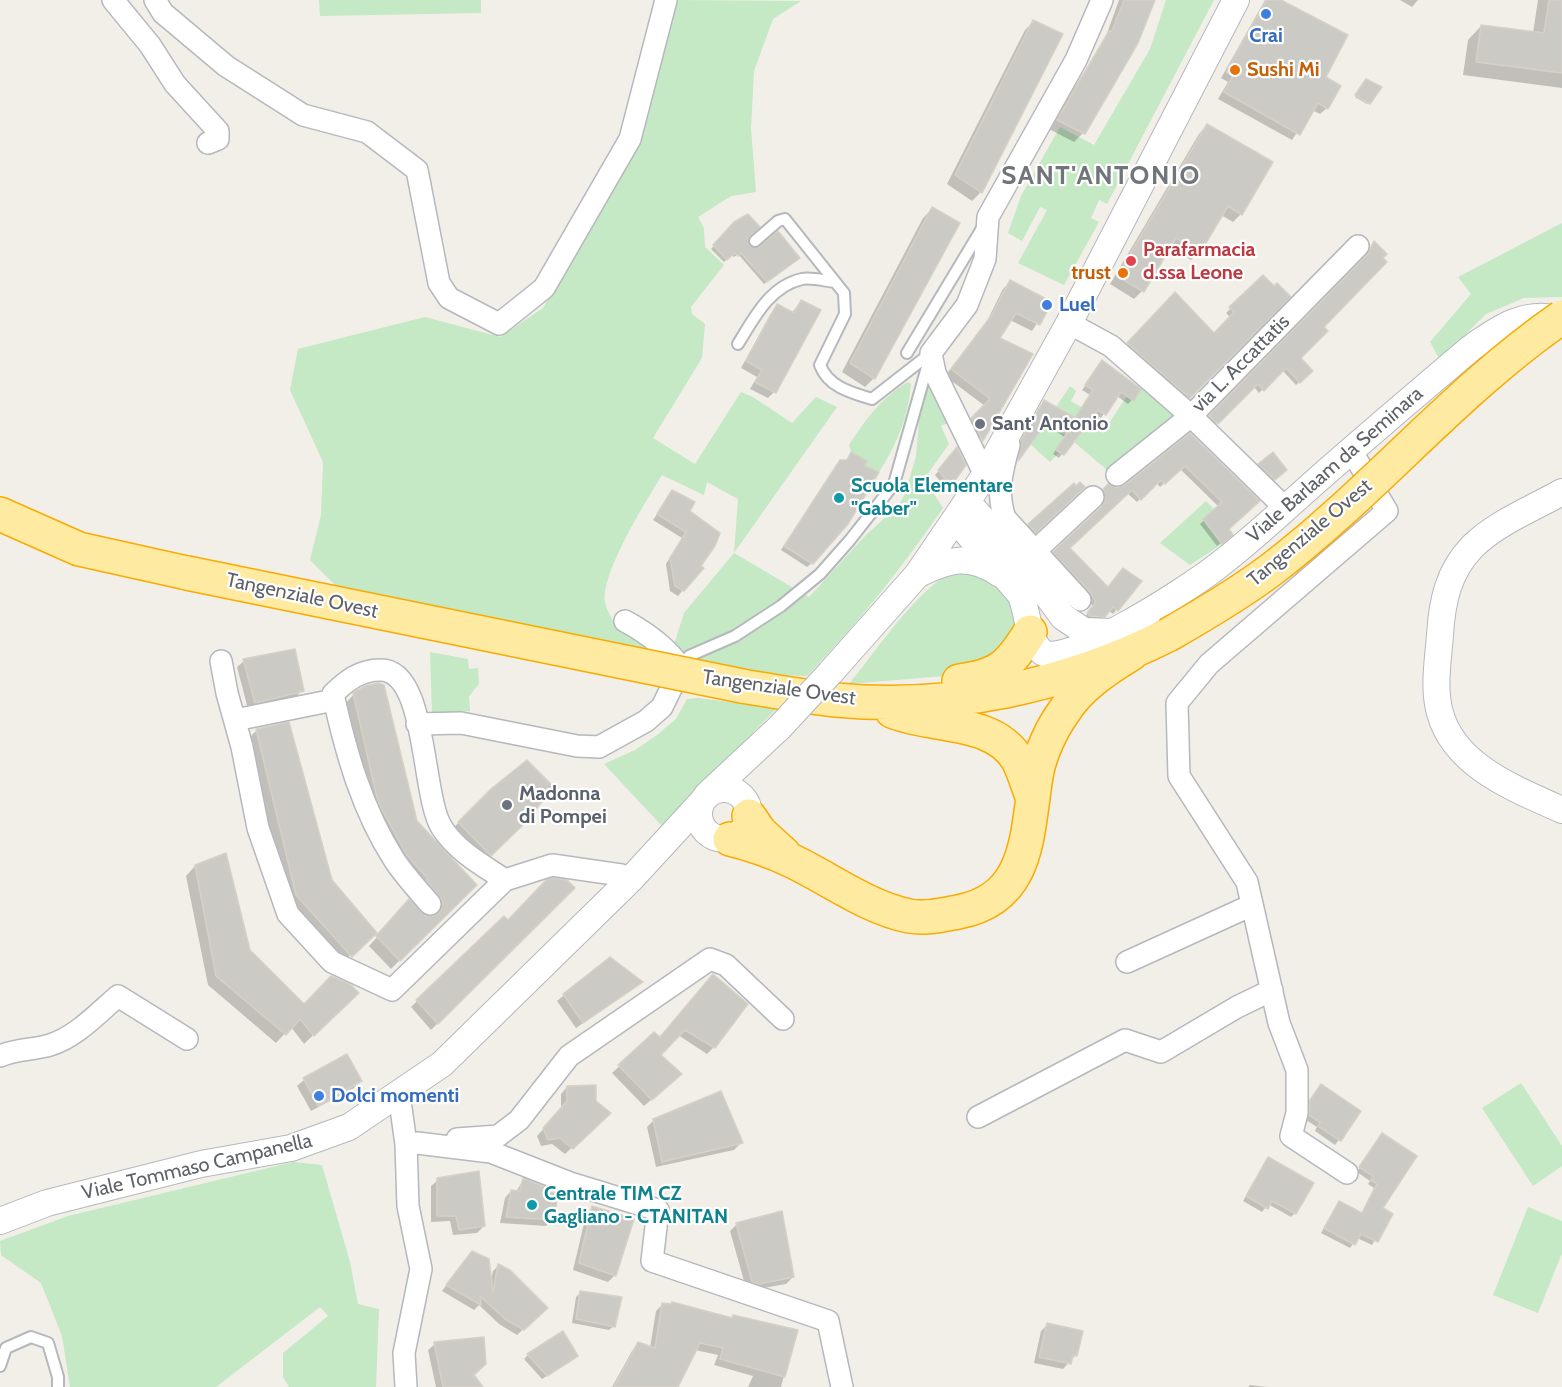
<!DOCTYPE html>
<html>
<head>
<meta charset="utf-8">
<style>
  body { margin:0 }
  canvas { display:block; background:#f1efe8 }
</style>
</head>
<body>
<canvas width="1562" height="1387"></canvas>
<script>
const g = document.querySelector('canvas').getContext('2d');
g.lineJoin = 'round';
function fillPath(path, color) {
  g.fillStyle = color;
  g.fill(path, 'evenodd');
}
function trace(path, color, width, dash) {
  g.strokeStyle = color;
  g.lineWidth = width;
  g.lineCap = dash ? 'butt' : 'round';
  g.setLineDash(dash || []);
  g.stroke(path);
}
function label(font, color, halo, rows, align = 'center') {
  g.font = font + ' Cabin,sans-serif';
  g.lineWidth = 4.5;
  g.setLineDash([]);
  g.textBaseline = 'middle';
  g.strokeStyle = halo;
  g.fillStyle = color;
  for (const [text, x, y, turn = 0] of rows) {
    g.save();
    g.translate(x, y);
    g.rotate((+turn || 0) * Math.PI / 180);
    g.textAlign = isNaN(turn) ? turn : align;
    if (halo) g.strokeText(text, 0, 0);
    g.fillText(text, 0, 0);
    g.restore();
  }
}
fillPath(new Path2D(`
  M319,0h162v13l-161,3z
  M673,0l128,1 -28,18 -19,52 -3,57 5,64 -25,4 -33,21 6,11 1,19 19,18 -33,42 1,7 13,10 -3,34 -49,80 42,26 46,-72 12,5 39,26 24,-26 21,10 -103,146 75,44 57,-62 32,-29 7,-12 11,-38 4,-47 8,-25 3,-1 20,38 -10,5 8,18 -25,35 19,29c-41,60 -85,115 -136,168l-35,-1 -90,-13 -9,-14 11,-35 50,-60 4,-54 -31,-17 -3,13 -42,-20c-16,26 -61,98 -57,127 1,8 8,17 11,25 19,4 37,17 45,34l-313,-63 -38,-38 11,-45 2,-53 -33,-72 8,-41 127,-32 75,20 43,-29 64,-108 29,-58z
  M1166,0h48l-107,204 -8,-4 -8,18 8,4 -35,63 -46,-22 29,-53 -7,-3 -18,34 -14,-8 13,-37 39,-69 34,18 56,-96z
  M1562,223v74l-38,1 -38,16 -46,46 -10,-18 41,-48 -13,-17z
  M908,382l3,2c-3,34 -14,60 -32,88l-14,-6 2,-5 -16,-9 -2,-7c17,-26 32,-47 59,-63z
  M1146,382l36,33 -69,60 -39,-33 10,-14 -28,-21 14,-21 6,5 -5,10 38,22 18,-27 7,4z
  M1047,421l25,19 -22,22 -20,-18z
  M1206,501l8,8 -11,10 19,25 -32,21 -30,-22z
  M959,568l47,17 12,44 -38,44 -131,11c29,-35 70,-99 110,-116z
  M430,652l38,7 1,10 9,-1 1,16 -10,12 1,15 -38,2z
  M698,698l79,10 -115,118 -58,-62 31,-14 22,-15 19,-16 11,-20z
  M1521,1083l41,63v20l-29,20 -51,-78z
  M293,1162l29,3 28,97 8,42 21,5 -3,78h-87l-6,-10v-24l45,-37 -8,-9 -104,80h-146l-8,-51 -21,-53 -40,-28 -1,-14 68,-25z
  M1528,1207l34,14v32l-24,60 -45,-18z`), '#c5e8c5');
fillPath(new Path2D(`
  M1119,0h34l-16,42 -54,91 -9,9 -25,-13 57,-93z
  M1265,0h13l46,78 3,30 -7,6 -8,-4 -20,30 -74,-41 10,-17 -7,-4z
  M1400,0h18l-6,7z
  M1538,0h24v88l-99,-13 5,-35 13,-14 52,7z
  M1034,21l-53,171 -9,9 -25,-17 78,-154z
  M1365,82l15,6 -13,16 -12,-7z
  M1207,125l34,89 -8,8 -12,-7 -22,37 -8,8 -22,-14 -27,45 -8,8 -24,-15 89,-150z
  M932,209l-58,169 -9,9 -23,-15 81,-154z
  M735,223l14,25 47,13 -32,23 -26,-30 -4,3 -2,-2 -8,7 -13,-13z
  M1374,243l11,11 -86,104 12,13 -15,14 -14,-15 -23,23 -6,-7 -40,40 -6,-6 157,-160z
  M1263,277l11,11 14,9 -103,105 -61,-53 51,-55 38,41 17,-18 -4,-4z
  M1010,282l40,21 -18,28 -22,-11 -12,18 33,17 -56,91 -10,-20 20,-20 -40,-30 40,-51 18,-36z
  M801,301l-27,91 -6,6 -18,-9 7,-12 -16,-9 30,-55 7,-7 13,8z
  M1102,362l30,38 -4,4 -11,-8 -16,22 -7,-4 -35,44 -6,-4 11,-17 -20,-15 -29,40 2,-16 23,-40 4,-4 30,18 16,-25 -8,-5z
  M1190,435l68,66 -31,28v9l-10,8 -17,-22 19,-17 -39,-38 -20,18 -4,-5 -19,20 -10,-9 -59,55 40,41 32,-8 -27,33 -5,-4 -8,10 -14,-1 -2,-1 9,-11 -7,-11 -36,-40 49,-45 3,-6 -2,-11 9,-8 9,3 8,-3z
  M957,450l7,15 -18,24 -11,-14z
  M852,454l-40,109 -5,4 -26,-17 55,-84 10,-4z
  M1259,465l22,9 -11,9 -15,-14z
  M1074,485l9,2 -50,46 -6,-6z
  M672,492l16,20 -5,78 -5,6 -8,-5 -4,-27 16,-26 -29,-18z
  M244,661l58,29 -6,7 -48,12 -11,-42z
  M354,694l62,128 59,63 -84,84 -22,-23 32,-36 25,8 7,-2 2,-5 -65,-100 -24,-108z
  M257,730l74,151 35,61 -26,22 -52,-60 -40,-165z
  M492,790l30,34 -40,40 -32,-33z
  M195,866l54,85 54,55 54,-13 -53,51 -13,-17 -15,16 -68,-58 -22,-109z
  M573,888l-142,142 -20,-23 93,-89 4,4z
  M707,982l7,65 -7,7 -29,-19 -19,20 15,25 -30,26 -32,-33 42,-39 5,5z
  M641,983l-65,45 -19,-27 7,-6z
  M346,1056l14,25 -6,7 -43,23 -14,-25 7,-6z
  M567,1087l42,26 -44,41 -13,-10 -11,2 -4,-10 24,-27v-15z
  M1317,1090l42,22 -24,33 -20,-14 2,-4 -11,-7v-14z
  M654,1120l87,23 -7,7 -78,17 -9,-40z
  M1378,1139l3,70 10,5 -19,31 -15,-7 -7,10 -29,-15 18,-30 22,11 13,-26 -6,-4 2,-3 -13,-9z
  M1269,1159l26,54 -4,4 -23,-13 -6,8 -19,-11z
  M438,1180l46,46 -7,7 -24,2 -3,-14 -19,1v-36z
  M523,1180l21,15 8,24 -6,7 -46,-3 5,-25 6,-7 5,1z
  M592,1208l23,67 -7,7 -35,-12 13,-55z
  M737,1224l56,53 -7,7 -34,6 -6,-2 -16,-57z
  M467,1258l24,23 2,-10 5,-5 43,47 -24,22 -18,-11 -20,-19 -5,5 -32,-19z
  M580,1293l34,33 -5,4 -37,-7 4,-26z
  M663,1304l67,15 4,-3 62,15 -15,56h-33l5,-11 -39,-11 4,-10 -23,-5 -19,37h-64l20,-36 7,-7 11,4 6,-37z
  M1047,1325l29,30 -13,14 -29,-6 7,-32z
  M435,1344l37,31 9,12h-45l-8,-37z
  M528,1355l44,5 -30,19 -18,-20z
  M1250,1385l17,2h-19z`), '#0003');
const building = new Path2D(`
  M1124,0h31l-17,43 -53,91 -28,-14 52,-89h3z
  M1266,0h15l67,35 -22,42 15,9 -13,23 -10,-6 -18,32 -76,-43 9,-17 -7,-3z
  M1549,0h13v73l-86,-11 5,-37 63,8z
  M1033,20l30,14 -81,159 -27,-18z
  M1366,79l16,8 -12,17 -15,-9z
  M1207,124l66,38 -31,53 -14,-9 -28,47 -24,-15 -32,54 -27,-16z
  M932,207l28,16 -85,156 -25,-16z
  M748,214l12,13 -12,11 2,8 9,1 19,-16 22,27 -33,24 -26,-29 -3,3 -3,-3 -8,7 -14,-15 21,-23z
  M1374,241l13,13 -4,4 4,4 -63,65 4,4 -27,27 12,13 -13,12 -14,-15 -22,23 -6,-7 -40,40 -9,-8 158,-161z
  M1263,275l11,11 3,-3 14,14 -101,101 -63,-55 48,-51 39,41 20,-21 -5,-5z
  M1010,280l42,22 -12,23 -24,-12 -16,25 33,16 -50,87 -12,-23 19,-19 -39,-30 40,-53z
  M801,300l20,10 -45,83 -21,-11 7,-12 -16,-9 31,-57 17,9z
  M1102,360l39,29 -7,12 -13,-9 -15,23 -8,-5 -34,45 -8,-5 11,-17 -18,-14 -31,42 3,-20 23,-41 31,18 18,-28 -8,-5z
  M1190,433l70,68 -31,28 4,6 -11,9 -19,-25 19,-17 -37,-36 -20,18 -4,-4 -20,20 -9,-10 -62,58 38,39 15,-19 19,13 -24,30 -5,-4 -8,10 -15,-1 -3,-3 9,-11 -6,-10 -37,-40 49,-46 3,-6 -2,-11 5,-5 10,4 7,-3z
  M957,447l9,18 -15,21 -13,-16z
  M851,452l16,9 -2,5 14,6 -31,52 -35,40 -29,-18 56,-86h7z
  M1273,452l14,18 -12,10 -17,-16z
  M1080,482l5,5 -49,46 -8,-9 46,-41 2,3z
  M672,490l23,12 -5,9 30,22 -5,13 -14,20 3,2 -20,23 -9,-5 -5,-28 16,-26 -29,-18z
  M295,649l9,42 -49,12 -12,-44z
  M378,683l6,2 33,136 60,64 -77,76 -24,-25 33,-37 17,17 13,-3 4,-11 -17,-22 2,-1 -22,-25 -28,-52 -25,-109 12,-7z
  M289,722l43,158 45,53 -25,24 -56,-62 -40,-166z
  M527,760l27,27 -31,38 -32,31 -33,-34 33,-33z
  M226,853l24,97 54,54 27,-28 19,8 9,9 -45,43 -14,-17 -14,16 -70,-59 -21,-111z
  M553,878l14,2 8,8 -137,136 -22,-24 88,-84 4,4 38,-40z
  M610,957l33,25 -60,41 -20,-29z
  M713,974l35,30 -33,44 -30,-18 -24,25 21,19 -30,26 -34,-35 36,-33 6,5z
  M347,1054l15,27 -44,25 -15,-28z
  M1321,1084l40,27 -20,30 -23,-15 2,-4 -11,-7 1,-15z
  M596,1085v16l15,12 -38,36 -13,-11 -12,2 -5,-12 24,-27v-15z
  M721,1091l22,52 -81,19 -9,-43z
  M1382,1133l35,23 -34,52 10,6 -15,28 -17,-8 -6,11 -31,-17 15,-27 23,12 15,-29 -6,-4 2,-4 -14,-9z
  M1268,1157l46,26 -18,31 -24,-13 -4,8 -22,-13z
  M479,1171l6,55 -26,4 -3,-14h-19v-38z
  M523,1178l24,10 -1,5 12,-1 -4,28 -48,-3 5,-27 9,1z
  M592,1206l42,13 -18,57 -37,-13z
  M782,1211l12,66 -35,7 -7,-2 -16,-59z
  M472,1251l17,8 4,33 5,-28 12,6 38,38 -24,22 -19,-11 -25,-23 1,9 -35,-20z
  M580,1291l42,6 -7,30 -39,-8z
  M672,1302l60,16 1,-3 65,15 -13,47 -65,-18 3,-11 -23,-5 -22,44h-64l24,-45 17,6 7,-45 9,1z
  M1047,1323l36,8 -6,25 -4,-1 -2,9 -32,-7z
  M563,1331l15,25 -31,20 -20,-22z
  M484,1337l2,27 -12,11 9,12h-40l-9,-45z`);
fillPath(building, '#cccac5');
trace(building, '#d6d1c6', 1.5);
const service = new Path2D(`
  M738,344c16,-26 32,-58 64,-65 9,-2 23,2 33,3
  M907,353l77,-128
  M681,668l8,-12 46,-20 46,-30 39,-32 30,-34 44,-56 37,-131 -59,46c-20,-6 -44,-12 -52,-34l25,-51 -1,-21 -59,-74 -7,2 -23,20
  M0,1366l6,-18 25,-11 17,6 10,34v10`);
const minor = new Path2D(`
  M113,0l37,45 25,39 43,47v8l-10,4
  M155,0l8,13 63,53 77,49 64,17 50,38 22,113 10,15 50,26 45,-36 86,-149 36,-139
  M1069,323l42,23 80,70 85,83
  M1009,445c-7,25 -13,48 -4,73l75,82
  M985,475l-50,-102 -4,-20 36,-48 18,-46 3,-42 88,-157 26,-60
  M1117,475l74,-59 167,-170
  M1034,552l59,-55
  M221,661l6,32 15,54 16,81 30,86 44,48 60,28 113,-110 47,-15 69,10 10,4
  M235,720l99,-20
  M417,724l44,-1 116,23 22,1 47,-26 16,-14 19,-39c-14,-21 -34,-35 -56,-47
  M430,904c-12,-14 -25,-28 -35,-43 -33,-51 -49,-108 -62,-167 13,-13 27,-24 47,-24 48,-1 41,126 62,158 15,23 40,37 63,52
  M1127,962l125,-57
  M0,1056c17,-7 33,-6 50,-11 26,-8 47,-31 68,-49l69,43
  M399,1094l7,50 2,62 13,63 -17,84 2,34
  M978,1117l147,-77 36,12 76,-45 35,-17
  M457,1139l41,-3 21,-16 50,-64 141,-97 16,6 57,54
  M417,1143l74,9 79,31 88,27 -6,51 176,60 14,66
  M1347,1173l-56,-37 6,-23v-43l-18,-47 -32,-141 -68,-106 -2,-73 32,-39 178,-153 -36,-61`);
const tertiary = new Path2D(`
  M1562,492c-30,17 -66,31 -90,55 -24,25 -30,55 -32,88 -2,26 -7,53 0,78 15,54 76,76 122,97
  M967,502l60,66 36,49 21,14 28,1
  M956,520l64,74c9,17 7,53 26,60 27,9 141,-65 165,-83 37,-27 70,-59 104,-89 52,-46 104,-90 156,-134 28,-20 55,-39 91,-28
  M917,575c31,-16 53,-22 83,-1
  M830,673l87,-98 68,-100 84,-152 167,-323
  M699 814a25 25 0 1 1 50 0a25 25 0 1 1-50 0Z
  M707,795l73,-68
  M0,1221l47,-18 154,-39 90,-16 58,-21 93,-63 189,-185 70,-76`);
const trunk = new Path2D(`
  M0,514l79,35 108,24
  M959,681c40,-5 51,-16 71,-49
  M742,686c31,5 63,11 94,14 114,11 230,-14 332,-65
  M892,711c40,17 101,7 126,49 6,12 10,26 15,39
  M749,816l11,16 24,22
  M730,839c20,5 41,12 60,21 39,18 76,47 119,56 16,3 33,-1 49,-4 75,-14 68,-83 79,-141 4,-19 15,-43 26,-58 16,-26 42,-43 68,-59`);
trace(service, '#b5b8bc', 14);
trace(minor, '#b5b8bc', 24);
trace(tertiary, '#b5b8bc', 28);
trace(trunk, '#f9ab00', 36);
trace(service, '#fff', 10);
trace(minor, '#fff', 21);
trace(tertiary, '#fff', 26);
trace(trunk, '#feeaa1', 33);
const tertiaryBridge = new Path2D(`
  M780,727l50,-54`);
const trunkBridge = new Path2D(`
  M187,573l555,113
  M1168,635c35,-20 71,-41 104,-66 102,-78 184,-179 290,-252`);
trace(tertiaryBridge, '#b5b8bc', 28, []);
trace(trunkBridge, '#f9ab00', 36, []);
trace(tertiaryBridge, '#fff', 26);
trace(trunkBridge, '#feeaa1', 33);
for (const [x, y, r, color] of [
  [1266,14,6,"#3f7fe0"],
  [1235,70,6,"#e8710a"],
  [1131,261,6,"#e0444e"],
  [1123,273,6,"#e8710a"],
  [1047,305,6,"#3f7fe0"],
  [980,424,6,"#6b7280"],
  [839,498,6,"#0f9aa8"],
  [507,805,6,"#6b7280"],
  [319,1096,6,"#3f7fe0"],
  [532,1205,6,"#0f9aa8"]
]) {
  const dot = new Path2D();
  dot.arc(x, y, r, 0, 2 * Math.PI);
  g.fillStyle = color;
  g.fill(dot);
  trace(dot, '#fff', 2);
}
label('bold 20px', '#366cbe', '#fff', [
  ["Crai",1266,36,"center"],
  ["Luel",1059,305],
  ["Dolci momenti",331,1096]
], 'left');
label('bold 20px', '#c56008', '#fff', [
  ["Sushi Mi",1247,70],
  ["trust",1111,273,"right"]
], 'left');
label('bold 20px', '#be3a42', '#fff', [
  ["Parafarmacia",1143,250],
  ["d.ssa Leone",1143,273]
], 'left');
label('20px', '#5f6368', '#fff', [
  ["via L. Accattatis",1241,364,-45],
  ["Viale Barlaam da Seminara",1335,465,-41],
  ["Tangenziale Ovest",1310,533,-40],
  ["Tangenziale Ovest",302,596,12],
  ["Tangenziale Ovest",779,688,8],
  ["Viale Tommaso Campanella",197,1167,-13]
]);
label('bold 20px', '#5b616d', '#fff', [
  ["Sant' Antonio",992,424],
  ["Madonna",519,794],
  ["di Pompei",519,817]
], 'left');
label('bold 20px', '#0d838f', '#fff', [
  ["Scuola Elementare",851,486],
  ["\"Gaber\"",851,509],
  ["Centrale TIM CZ",544,1194],
  ["Gagliano - CTANITAN",544,1217]
], 'left');
g.letterSpacing = '1.5px';
label('bold 26px', '#70757a', '#fff', [
  ["SANT'ANTONIO",1101,176]
]);
g.letterSpacing = '0px';
</script>
</body>
</html>
